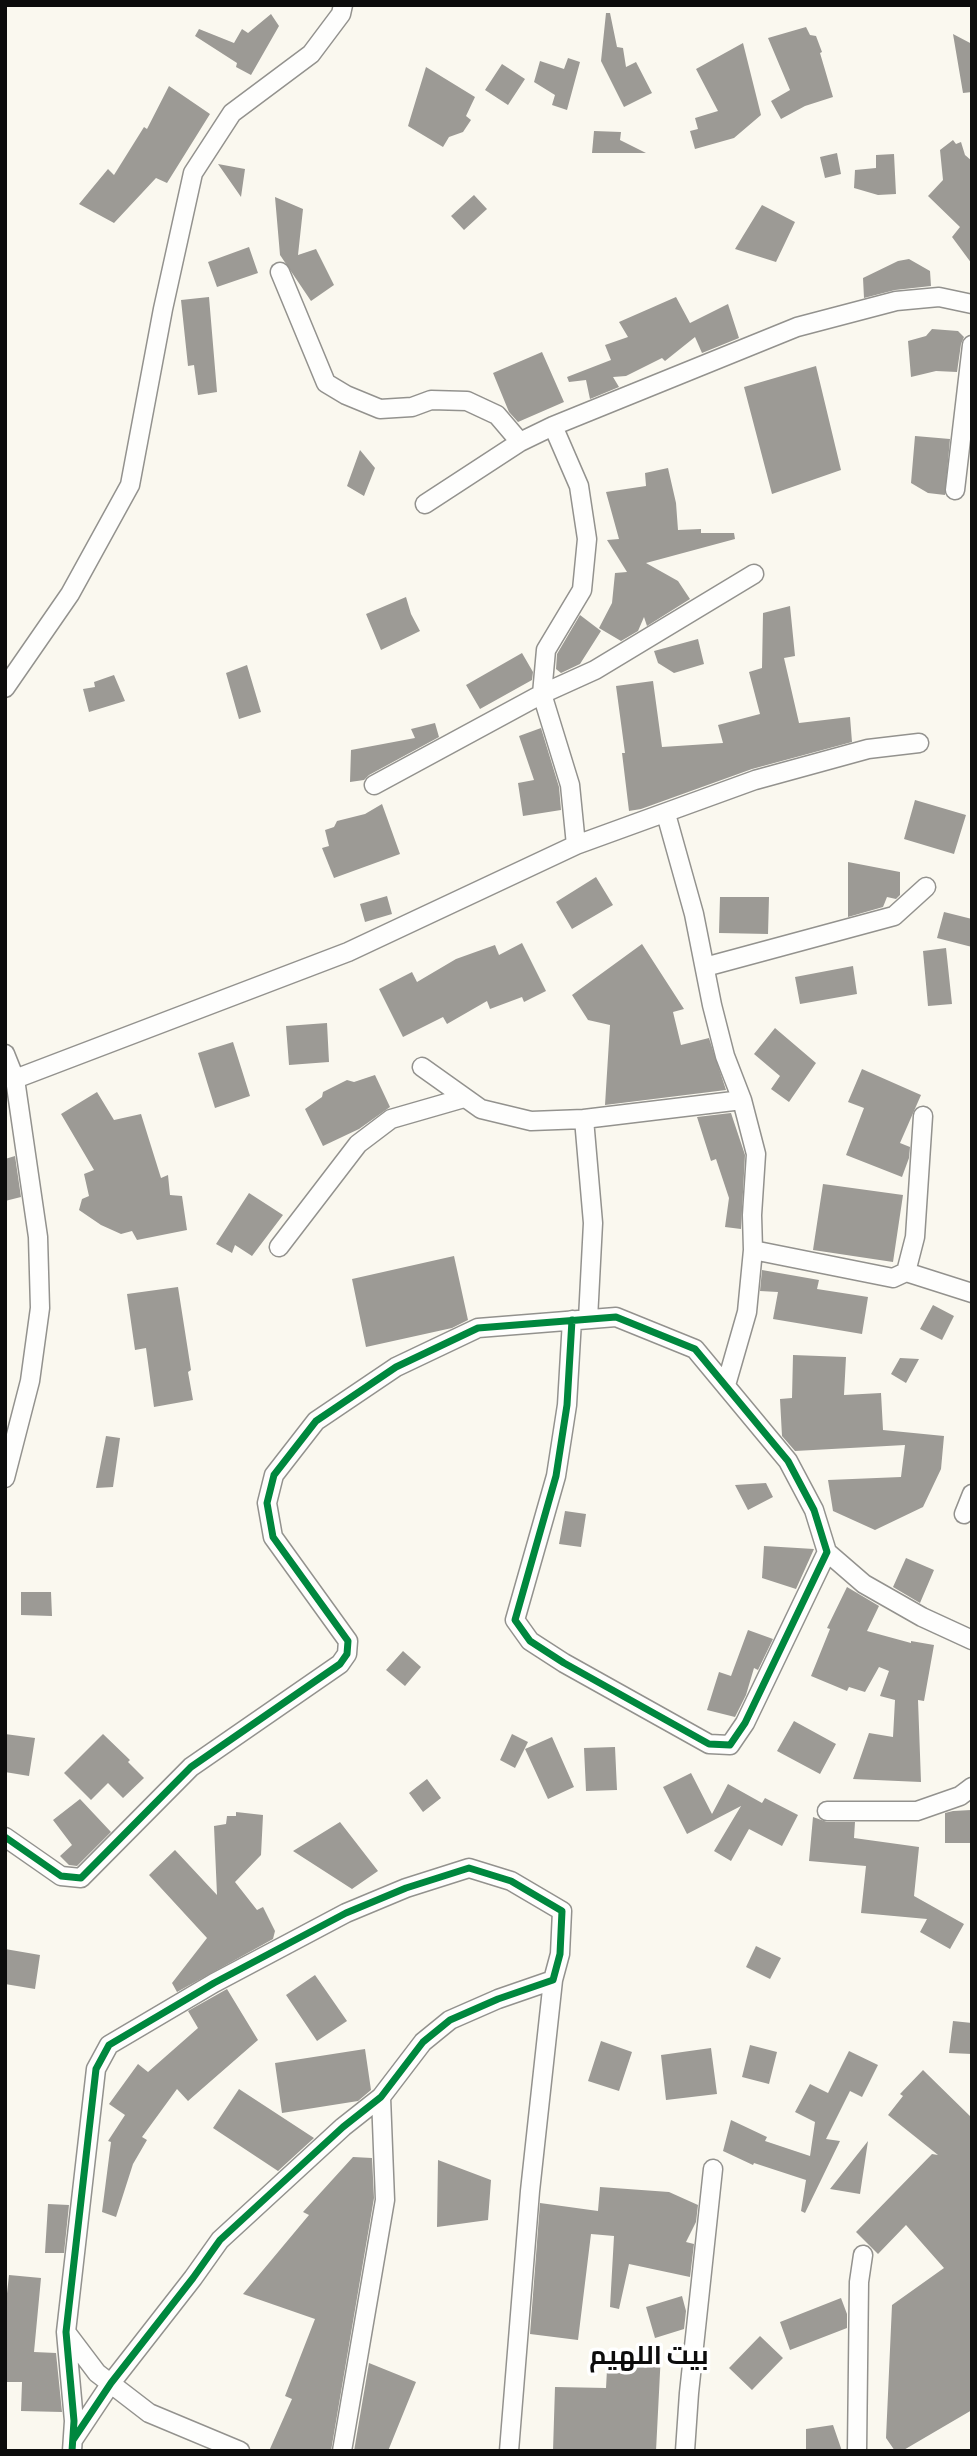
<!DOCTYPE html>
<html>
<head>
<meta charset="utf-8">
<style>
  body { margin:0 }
  #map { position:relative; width:977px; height:2456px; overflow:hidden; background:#faf8ef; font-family:"Crimson Pro",serif }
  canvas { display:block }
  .frame { position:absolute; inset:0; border:7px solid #0c0c0c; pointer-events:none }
</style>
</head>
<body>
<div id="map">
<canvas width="977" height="2456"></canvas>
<div class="frame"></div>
</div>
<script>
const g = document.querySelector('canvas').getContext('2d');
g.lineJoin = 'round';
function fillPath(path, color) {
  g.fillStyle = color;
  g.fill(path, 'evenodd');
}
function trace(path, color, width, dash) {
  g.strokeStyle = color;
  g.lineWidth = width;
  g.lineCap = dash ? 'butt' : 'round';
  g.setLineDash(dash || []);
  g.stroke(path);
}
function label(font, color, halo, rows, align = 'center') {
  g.font = font + ' "Crimson Pro",Cairo,serif';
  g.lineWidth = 7;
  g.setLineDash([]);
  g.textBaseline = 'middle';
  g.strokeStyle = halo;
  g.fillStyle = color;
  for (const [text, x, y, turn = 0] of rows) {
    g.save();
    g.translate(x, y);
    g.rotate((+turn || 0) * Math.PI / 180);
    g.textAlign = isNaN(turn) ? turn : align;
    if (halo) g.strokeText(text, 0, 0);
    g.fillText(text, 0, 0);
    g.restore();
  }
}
fillPath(new Path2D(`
  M606,13h4l7,34 6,1 3,19 10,-5 16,31 -28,14 -23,-46z
  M271,14l8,12 -28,49 -15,-8 1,-4 -42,-27 4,-7 35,14 8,-14 6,4z
  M806,27l4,8 6,1 6,16 -2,1 13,44 -28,9 -24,13 -10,-18 19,-11 -22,-52z
  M953,34l19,10v48l-9,1z
  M743,43l18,72 -27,23 -39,11 -5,-18 8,-2 -3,-11 23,-7 -22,-42z
  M568,58l12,4 -13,48 -15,-5 3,-10 -21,-13 6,-21 24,8z
  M502,64l23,15 -17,26 -23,-15z
  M426,67l49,30 -9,19 5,4 -8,12 -14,5 -6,10 -35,-21z
  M169,86l41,28 -43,69 -11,-5 -42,45 -35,-19 29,-35 6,6 30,-48 3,2z
  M594,131l27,1 -1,8 26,13h-54z
  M953,140l3,4 5,-2 4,13 7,6v103l-20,-27 8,-10 -32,-31 15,-16 -3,-30z
  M837,153l4,21 -16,4 -5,-21z
  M894,154l2,40 -18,1 -24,-7 1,-18 21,-2v-13z
  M218,164l27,5 -4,28z
  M474,195l13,14 -23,21 -13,-14z
  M275,197l28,12 -5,46 18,-6 18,36 -23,16 -31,-46z
  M762,205l33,17 -19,40 -41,-13z
  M249,247l9,26 -41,14 -9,-25z
  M909,259l21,12 1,15 -36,4 -31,8 -1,-20 35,-17z
  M209,297l8,95 -19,3 -4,-30 -6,1 -7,-66z
  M676,297l14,26 38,-19 11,34 -37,15 -7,-16 -30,24 -3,-3 -36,18 -13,1 6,10 -29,12 -4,-19 -17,2 -2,-5 44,-17 -6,-15 23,-8 -9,-15z
  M932,329l26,2 6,6 -3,7 -4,28 -21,-1 -25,6 -3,-36 18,-5z
  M542,352l22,50 -46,20 -9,-10 -16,-39z
  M816,366l25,104 -69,24 -28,-107z
  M915,436l35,3 -5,56 -17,-2 -17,-10z
  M360,450l15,18 -11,28 -17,-10z
  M668,468l8,35 2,27 23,-1v4h33l1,6 -89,24 32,18 12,18 -43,27 -3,-9 -6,14 -17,10 -22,-13 13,-25 3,-30 12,-1 -20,-32 12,-1 -13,-47 40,-6 -1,-13z
  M406,597l5,17 9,17 -39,19 -15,-36z
  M790,606l5,50 -11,2 15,65 51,-6 2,25 -100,27 -111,40 -12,2 -7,-58h3l-9,-67 37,-5 9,66 61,-4 -5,-18 42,-11 -11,-42 13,-4 1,-55z
  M580,615l21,16 -21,33 -19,9 -5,-4 1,-15z
  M698,639l6,25 -30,9 -16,-10 -4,-12z
  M522,653l11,19 -1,8 -52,29 -14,-24z
  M247,665l14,47 -22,7 -13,-46z
  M114,675l11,26 -36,11 -6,-23 12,-2 -1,-5z
  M435,723l4,14 -70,38 -5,5 -14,2 1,-32 64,-12 -4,-9z
  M541,728l18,59 2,23 -38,6 -5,-33 16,-3 -15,-44z
  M915,800l51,15 -12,39 -50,-15z
  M382,804l18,50 -66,24 -12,-30 7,-2 -4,-16 9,-3 3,-6 28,-7z
  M848,862l52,10v23l-4,4 -9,-2 -4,10 -35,10z
  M596,877l17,28 -41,24 -16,-27z
  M387,896l5,18 -27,8 -5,-18z
  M720,897h49l-1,37 -49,-1z
  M944,912l28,7v28l-35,-9z
  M522,943l24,48 -22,11 -2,-5 -32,12 -3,-8 -40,23 -4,-7 -40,20 -24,-48 33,-17 5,10 39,-23 39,-14 4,10z
  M642,944l42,65 -11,3 8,33 28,-7 17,52 -121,15 5,-80 -22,-5 -16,-25z
  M946,948l6,56 -24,2 -5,-55z
  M853,966l4,28 -57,10 -5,-27z
  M327,1023l2,39 -40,3 -3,-39z
  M775,1028l41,35 -27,39 -18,-13 9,-13 -26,-22z
  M233,1042l17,54 -35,12 -17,-55z
  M862,1069l59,26 -21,48 10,4 -1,11 -7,19 -56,-22 18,-47 -16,-6z
  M375,1075l15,32 -31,22 -36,17 -18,-37 17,-12 1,-5 24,-12 7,2z
  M97,1092l17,28 27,-6 20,64 7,-3 2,20 12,1 5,34 -50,10 -5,-9 -11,3 -20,-9 -22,-15 3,-11 7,-3 -5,-22 10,-4 -33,-56z
  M731,1113l14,42 -4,74 -16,-2 4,-29 -13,-39 -5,2 -14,-44z
  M15,1156l6,41 -16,4v-42z
  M823,1184l80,11 -10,67 -80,-12z
  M249,1193l34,22 -31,41 -17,-11 -3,8 -16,-9z
  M454,1256l14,64 -16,8 -86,19 -14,-68z
  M762,1270l57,10 -2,9 51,8 -6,37 -89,-15 5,-27 -18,-1z
  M178,1287l13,83 -3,2 5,28 -39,7 -8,-59 -11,2 -8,-56z
  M933,1305l21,11 -12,24 -22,-11z
  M793,1355l53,2 -2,38 37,-2 2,37 61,6 -3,33 -18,38 -48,23 -42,-19 -5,-31 73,-3 4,-32 -110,6 -13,-15 -2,-37 12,-1z
  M900,1358l19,1 -13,24 -15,-9z
  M106,1436l14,2 -7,49 -17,1z
  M766,1483l7,14 -25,13 -13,-25z
  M565,1511l21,3 -5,33 -22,-3z
  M764,1546l50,3 -18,40 -34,-11z
  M906,1558l28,12 -14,33 -27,-16z
  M847,1587l32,19 -12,25 44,12v-2l23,4 -10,56 -6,-1 3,82 -68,-3 16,-46 24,4 2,-37 -15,-4 9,-25 -10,-4 -14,25 -16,-5 -2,4 -36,-15 19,-47 -3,-1z
  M21,1592h30l1,24 -31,-1z
  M748,1630l25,9 -15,31 -4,-2 -8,27 -11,22 -28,-7 12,-38 12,4z
  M403,1651l18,16 -16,19 -19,-16z
  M794,1721l42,23 -16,30 -43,-23z
  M5,1734l30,4 -6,38 -24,-4z
  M103,1734l27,26 -2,2 16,16 -21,20 -15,-15 -17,17 -27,-27z
  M512,1734l16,8 -13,26 -15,-8z
  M552,1737l22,50 -26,12 -23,-50z
  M615,1747l2,43 -31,1 -2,-43z
  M691,1773l21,41 16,-30 34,19 3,-5 33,17 -16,31 -33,-17 -18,32 -17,-10 27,-45 -54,28 -24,-47z
  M427,1779l14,19 -18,14 -14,-19z
  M80,1799l31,33 -34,34 -8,-1 -9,-9 12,-11 -19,-25z
  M971,1810l1,33h-27v-30l8,-2z
  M236,1812l27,3 -2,40 -26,27 22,28 6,-3 12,24 -2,8 -96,53 -5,-9 35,-45 -58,-63 26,-25 42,45 -3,-69 12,-2 1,-8h9z
  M813,1817l14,5h28l-1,16 65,9 -5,49 50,28 -14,25 -30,-17 7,-13 -66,-6 5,-47 -57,-5z
  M340,1822l38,49 -26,18 -59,-38z
  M756,1946l25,12 -11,21 -24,-12z
  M5,1949l35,6 -5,34 -30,-5z
  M315,1975l32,46 -30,20 -31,-46z
  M227,1989l31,51 -70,61 -11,-12 -35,48 5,3 -14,24 -17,53 -14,-5 9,-70 -3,-1 17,-26 -16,-11 29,-40 10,8 50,-44 -10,-17z
  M953,2021l19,2v31l-23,-1z
  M601,2041l31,11 -13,39 -31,-10z
  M750,2045l27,7 -8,32 -27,-7z
  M711,2048l6,46 -51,6 -5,-45z
  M365,2049l6,41 -13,11 -76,12 -7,-50z
  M849,2051l29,14 -16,32 -12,-6 -24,48 14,2 -35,72 -4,-2 5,-31 -52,-17 -1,2 -30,-14 8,-31 36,17 -2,4 45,15 5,-34 -20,-10 15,-28 18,9z
  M923,2070l49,48v292l-70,41h-7l-9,-13 6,-133 52,-37 -38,-43 -28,29 -22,-22 76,-78 6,1 -50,-40 15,-19 -3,-2z
  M239,2089l75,49 -36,33 -65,-43z
  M868,2141l-8,53 -30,-5z
  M353,2157l19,1 2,40 -43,253h-62l23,-52 -7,-3 30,-77 -72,-25 66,-79 -6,-3z
  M438,2160l53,20 -3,40 -51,7z
  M600,2187l69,5 29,13 -2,17 -10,20 8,2 -4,33 -61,-13 -10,45 -9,-2 4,-71 -23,-2 -13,106 -48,-6 10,-131 58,8z
  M48,2204l21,1 -5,48h-19z
  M9,2275l32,3 -7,74 22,1 6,59 -41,-1 1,-29h-17v-70z
  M682,2296l4,15 -2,18 -29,9 -9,-31z
  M841,2298l6,16v14l-57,22 -10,-28z
  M760,2336l23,22 -31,32 -23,-22z
  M608,2351l53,2 -5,98h-103l2,-64 51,1z
  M369,2363l47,19 -28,69h-34z
  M833,2425l9,26h-36v-22z`), '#9c9a95');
const street = new Path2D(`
  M280,272l46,111 20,12 34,14 32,-2 19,-7 36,1 30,14 23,27
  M955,490l17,-145
  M425,504l95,-62 33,-16
  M5,688l65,-94 60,-109 33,-176 30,-136 39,-60 79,-59 30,-40 2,-9
  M374,785l168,-91 4,-44 36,-60 5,-51 -8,-53 -26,-60 244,-99 99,-26 43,-4 33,7
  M666,814l28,100 18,91 13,51 17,44
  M576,845l-6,-60 -28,-91 53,-24 159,-96
  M705,967l189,-51 32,-29
  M5,1054l10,25 23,158 2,71 -10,73 -25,97
  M422,1067l59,42 50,12 53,-2
  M15,1079l333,-127 228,-107 179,-65 113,-31 51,-6
  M279,1247l79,-103 33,-25 73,-21
  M906,1272l66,21
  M588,1319l5,-96 -9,-104 158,-19 14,54 -4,61 1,35 140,28 13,-6 9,-35 8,-121
  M726,1385l21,-73 6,-62
  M964,1514l8,-20
  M827,1552l37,32 58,33 50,23
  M827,1811h90l43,-15 12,-9
  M5,1837l56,39 20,2 110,-111 149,-103 7,-10 1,-13 -75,-104 -6,-34 7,-28 42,-54 80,-54 82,-39 138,-11 79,32 93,112 26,49 13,42 -82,171 -15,22 -21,-1 -145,-81 -34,-22 -15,-21 41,-144 11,-71 5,-85
  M66,2332l31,41 52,40 91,38
  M72,2451l2,-30 -8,-89 30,-263 13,-24 105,-62 132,-70 60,-25 63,-20 42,13 51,30 -2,43 -7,26 -55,19 -48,21 -27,22 -42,55 -38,30 -123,113 -27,38 -82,105 -38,57
  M342,2451l43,-251 -4,-103
  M509,2451l21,-260 23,-211
  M685,2451l4,-58 24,-224
  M857,2451l2,-169 4,-27`);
trace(street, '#93928e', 21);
trace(street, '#fefefd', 18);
trace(new Path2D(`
  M5,1837l56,39 20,2 110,-111 149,-103 7,-10 1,-13 -75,-104 -6,-34 7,-28 42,-54 80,-54 82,-39 138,-11 79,32 93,112 26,49 13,42 -82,171 -15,22 -21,-1 -145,-81 -34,-22 -15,-21 41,-144 11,-71 5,-85
  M72,2451l2,-30 -8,-89 30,-263 13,-24 105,-62 132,-70 60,-25 63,-20 42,13 51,30 -2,43 -7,26 -55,19 -48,21 -27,22 -42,55 -38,30 -123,113 -27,38 -82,105 -38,57`), '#00873e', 7);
label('bold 26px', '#0c0c0c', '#fff', [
  ["بيت اللهيم",649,2356]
]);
</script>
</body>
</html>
